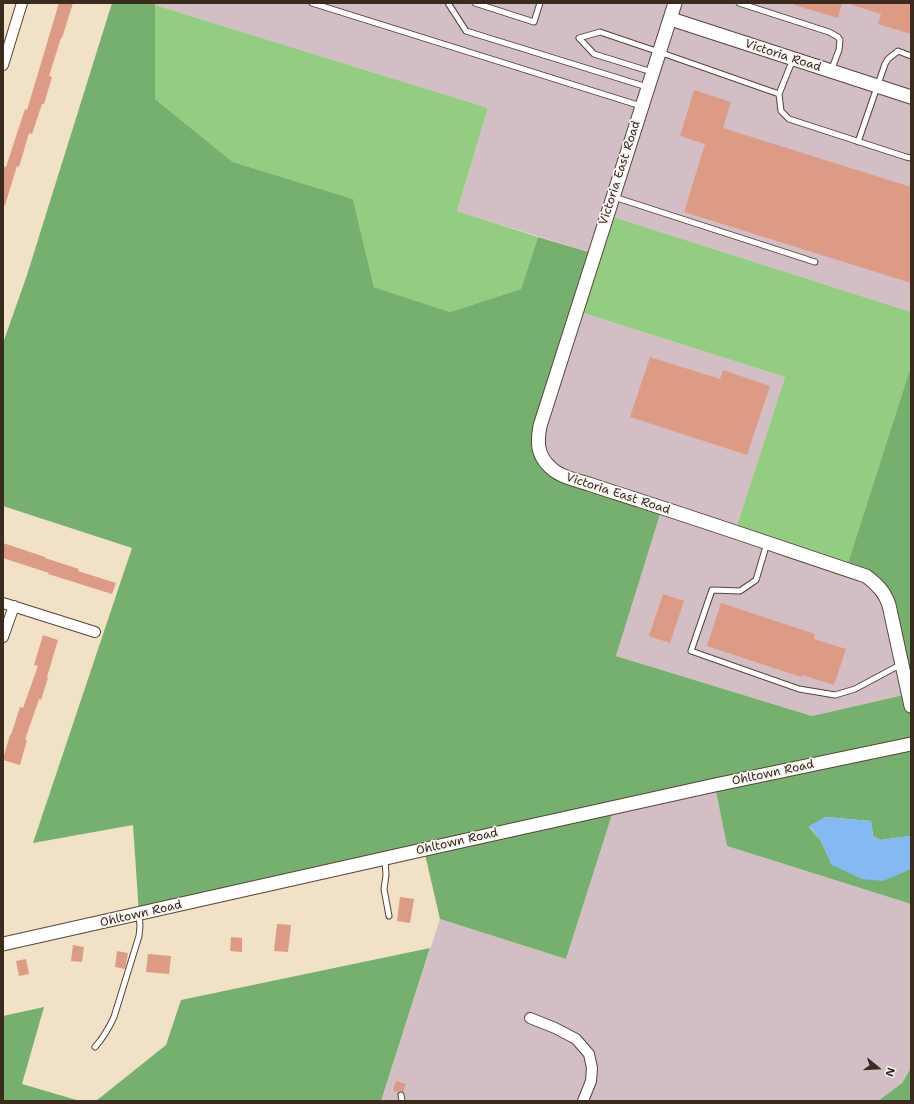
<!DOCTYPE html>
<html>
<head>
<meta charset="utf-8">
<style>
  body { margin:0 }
  #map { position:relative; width:914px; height:1104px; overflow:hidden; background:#f1e1c6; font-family:"Shantell Sans",sans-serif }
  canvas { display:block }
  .frame { position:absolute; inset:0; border:4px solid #3b2a1e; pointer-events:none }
  .north { position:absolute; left:858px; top:1048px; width:40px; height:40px; -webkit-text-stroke:3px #f6f6f2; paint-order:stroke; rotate:108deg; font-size:11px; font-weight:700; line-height:16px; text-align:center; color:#3b2a1e }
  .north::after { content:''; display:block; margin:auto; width:14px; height:18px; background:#3b2a1e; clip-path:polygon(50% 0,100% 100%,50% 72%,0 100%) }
</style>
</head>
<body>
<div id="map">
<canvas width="914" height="1104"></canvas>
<div class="frame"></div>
<div class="north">N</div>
</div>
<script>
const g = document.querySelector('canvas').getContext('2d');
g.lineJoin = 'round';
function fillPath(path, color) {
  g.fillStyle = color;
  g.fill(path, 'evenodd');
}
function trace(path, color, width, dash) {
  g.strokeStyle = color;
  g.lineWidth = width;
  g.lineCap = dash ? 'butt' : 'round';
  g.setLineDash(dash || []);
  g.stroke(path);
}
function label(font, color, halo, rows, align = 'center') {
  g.font = font + ' "Shantell Sans",sans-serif';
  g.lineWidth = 3.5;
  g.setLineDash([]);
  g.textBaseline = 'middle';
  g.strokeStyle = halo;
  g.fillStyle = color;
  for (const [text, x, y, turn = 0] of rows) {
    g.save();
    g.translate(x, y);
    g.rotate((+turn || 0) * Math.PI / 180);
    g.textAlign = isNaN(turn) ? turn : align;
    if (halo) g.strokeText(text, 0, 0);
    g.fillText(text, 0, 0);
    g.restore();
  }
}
fillPath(new Path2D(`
  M155,3h756v309l-304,-97 -12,39 -138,-43 31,-103 -333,-103z
  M577,311l208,66 -50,155 147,57 26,105 -96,22 -196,-60 46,-148 -98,-32 -26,-30z
  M715,785l12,61 184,58v164l-9,15 -24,18h-497l59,-182 126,40 48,-152z`), '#d2bec4');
fillPath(new Path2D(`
  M155,5l333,103 -31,103 81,26 -17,52 -71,23 -76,-25 -21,-88 -120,-37 -78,-63z
  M607,215l304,97v54l-65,203 -111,-37 50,-155 -208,-66z`), '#93cd81');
fillPath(new Path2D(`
  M112,3h43v96l78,63 120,37 21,88 76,25 71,-23 17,-52 57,17 -55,172 4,36 118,46 -46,148 196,60 96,-22 -21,-96 -41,-29 65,-203v470l-31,4 -7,-4 -2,-15 -45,-4 -17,10 12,14 11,24 79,4v35l-184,-58 -12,-60 -101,22 -48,151 -126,-40 -16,-69 -285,64 -6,-89 -100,18 99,-295 -129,-42v-163l24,-68z
  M430,948l-49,153h-285l70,-56 15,-45z
  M44,1007l-22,77 58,17h-77v-85z
  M911,1068v33h-33l24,-18z`), '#76b06f');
fillPath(new Path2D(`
  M826,817l45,4 2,15 7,4 31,-4v33l-28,12 -21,-2 -30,-14 -11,-24 -12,-15z`), '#84b9f3');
fillPath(new Path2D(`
  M59,3h14l-11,35h-1l-12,38 3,1 -8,27h-2l-10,30 -3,-1 -10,34 -2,-1 -12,39h-2v-39l3,1 19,-58 2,1z
  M794,3h48l-4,15 -44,-13z
  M852,3h59v31l-33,-10 3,-10 -29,-9z
  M694,90l37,12 -8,26 188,59v96l-227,-71 21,-68 -25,-8z
  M650,357l70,22 3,-9 47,16 -23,69 -117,-38z
  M3,543l42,14v1l34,11 -1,2 38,12 -4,11 -64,-20 1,-1 -46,-15z
  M663,594l21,7 -14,42 -21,-7z
  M721,603l94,31 -1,5 32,10 -12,36 -32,-10 -1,2 -94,-31z
  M43,635l15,5 -11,37 1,1 -7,22 -2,-1 -14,41h2l-7,25 -17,-5v-1l7,-24h1l9,-28 3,1 15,-42 -4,-1z
  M400,897l14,2 -4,24 -13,-2z
  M277,924l14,1 -3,27 -14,-1z
  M231,937l11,1v14l-12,-1z
  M73,945l11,2 -2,15 -11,-1z
  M117,951l11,2 -3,16 -10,-2z
  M148,954l23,2 -2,18 -23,-2z
  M26,959l3,15 -10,2 -3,-15z
  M396,1081l10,3 -3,8 -2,-1 -3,1 -5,-1z`), '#dd9b86');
const service = new Path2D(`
  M312,3l329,103
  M448,3l18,28 181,56
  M475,3l59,19 6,-19
  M739,3l90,29 9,5 2,3 -1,10 -8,21
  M793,59l-14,35 2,17 8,8 117,38 5,1
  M652,72l-58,-18 -15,-16 21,-6 59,20 120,42
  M858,142l27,-78 3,-5 10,-8 13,5
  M614,197l201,65
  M767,543l-11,37 -16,11 -28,-1 -21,61 108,38 36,6 20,-6 41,-22 5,-2
  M385,860l1,15 -2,14 5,27
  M95,1047c9,-10 13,-17 19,-30l25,-81 1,-10 -1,-12
  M401,1095l1,6`);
const minor = new Path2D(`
  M3,65l19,-62
  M3,603l92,29
  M3,637l11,-31
  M530,1018l25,10 21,11 13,15 3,14 -1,13 -8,20`);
const tertiary = new Path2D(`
  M675,3l-135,423c-3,16 -3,29 10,41 10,10 26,13 39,17 17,6 34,11 52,17 75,24 150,50 225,75 11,8 19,16 23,29l22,101
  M671,19l240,78
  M3,944l441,-99 271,-60 196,-41`);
trace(service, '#564537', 7);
trace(minor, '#564537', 12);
trace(tertiary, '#564537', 15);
trace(service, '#fff', 5);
trace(minor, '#fff', 10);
trace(tertiary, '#fff', 13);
label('12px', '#3b2a1e', '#f6f6f2', [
  ["Victoria Road",783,56,18],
  ["Victoria East Road",620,173,-72],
  ["Victoria East Road",618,494,18],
  ["Ohltown Road",773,773,-12],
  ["Ohltown Road",457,842,-13],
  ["Ohltown Road",141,914,-13]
]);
</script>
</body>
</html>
